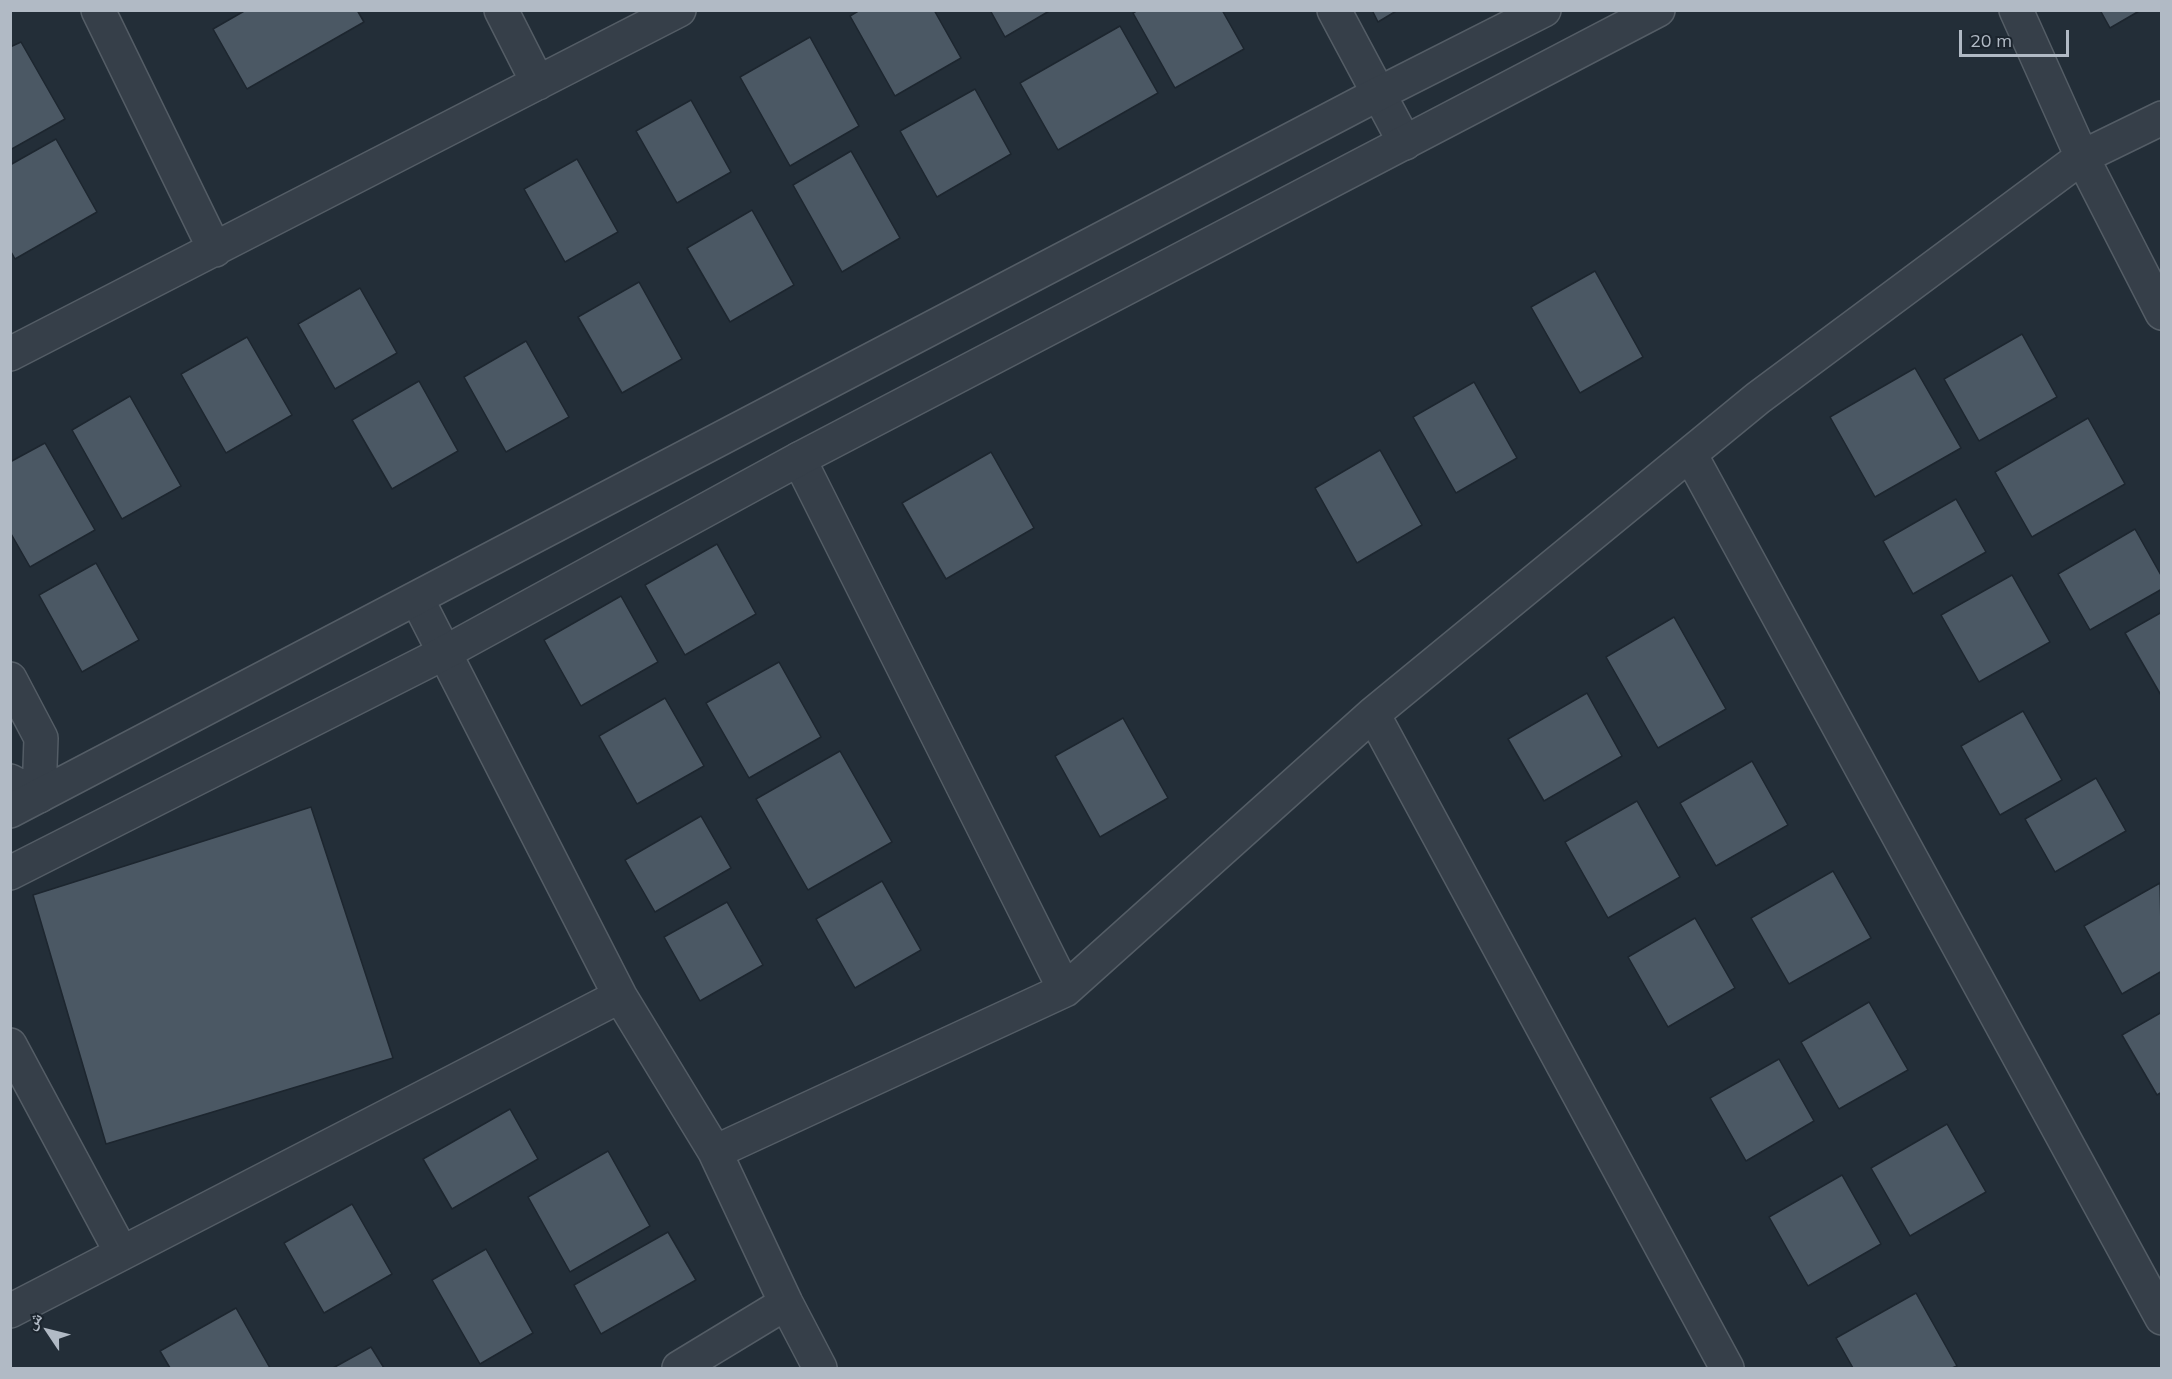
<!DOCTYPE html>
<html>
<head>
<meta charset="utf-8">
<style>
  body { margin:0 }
  #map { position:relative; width:2172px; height:1379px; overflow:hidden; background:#232e38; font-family:Mulish,"Noto Naskh Arabic",sans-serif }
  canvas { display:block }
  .frame { position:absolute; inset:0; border:12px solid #b1bac5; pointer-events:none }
  .north { position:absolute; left:18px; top:1301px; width:60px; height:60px; -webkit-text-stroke:4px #1b242d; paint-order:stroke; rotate:305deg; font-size:16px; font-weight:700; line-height:24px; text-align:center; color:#b1bac5 }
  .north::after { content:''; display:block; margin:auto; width:21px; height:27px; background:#b1bac5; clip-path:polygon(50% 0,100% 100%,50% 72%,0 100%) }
  .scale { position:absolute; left:1959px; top:30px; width:110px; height:27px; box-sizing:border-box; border:3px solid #b1bac5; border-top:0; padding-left:8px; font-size:18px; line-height:21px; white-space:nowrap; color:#b1bac5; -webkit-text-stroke:4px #1b242d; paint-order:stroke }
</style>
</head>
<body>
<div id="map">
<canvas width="2172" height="1379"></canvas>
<div class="frame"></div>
<div class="north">ش</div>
<div class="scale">20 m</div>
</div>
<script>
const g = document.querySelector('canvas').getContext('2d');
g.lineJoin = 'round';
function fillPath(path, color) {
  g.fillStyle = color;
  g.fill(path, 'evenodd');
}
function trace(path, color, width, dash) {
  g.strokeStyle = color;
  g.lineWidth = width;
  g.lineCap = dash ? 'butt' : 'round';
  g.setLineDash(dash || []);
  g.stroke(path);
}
const building = new Path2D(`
  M246,10h111l7,12 -117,67 -34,-60z
  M860,10h74l27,48 -66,38 -45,-80z
  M990,10h61l-46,27z
  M1138,10h84l22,39 -69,39 -42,-75z
  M1372,10h26l-20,12z
  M2100,10h41l-31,18z
  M1120,26l38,67 -100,57 -38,-67z
  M810,37l49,89 -69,40 -50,-89z
  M21,42l44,77 -55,31v-103z
  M975,89l36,65 -74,43 -37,-66z
  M691,100l40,72 -54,31 -41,-72z
  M56,139l41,73 -82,47 -5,-9v-85z
  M851,151l49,87 -58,34 -49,-87z
  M577,159l41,73 -53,30 -41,-73z
  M752,210l42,75 -64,37 -43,-74z
  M1595,271l48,86 -63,36 -49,-86z
  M639,282l43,77 -60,34 -44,-76z
  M360,288l37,65 -62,36 -37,-65z
  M2022,334l35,63 -78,44 -35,-62z
  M247,337l45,78 -66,38 -45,-79z
  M526,341l43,76 -63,35 -42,-75z
  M1915,368l46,80 -86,49 -45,-80z
  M419,381l39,70 -66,38 -40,-69z
  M1474,382l43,76 -61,35 -43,-76z
  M130,396l51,90 -59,33 -50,-89z
  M2088,418l37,66 -93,53 -37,-65z
  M45,443l50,87 -65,37 -20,-35v-70z
  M1380,450l42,75 -65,38 -42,-75z
  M991,452l43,76 -88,51 -44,-76z
  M1956,499l30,53 -73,42 -30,-53z
  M2135,529l27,48v12l-72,41 -32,-56z
  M717,544l39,70 -71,41 -40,-70z
  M96,563l43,77 -57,32 -43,-77z
  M2012,575l38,67 -71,40 -38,-67z
  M621,596l37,66 -77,44 -37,-66z
  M2162,612v85l-37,-64z
  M1674,617l52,92 -68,39 -52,-91z
  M779,662l42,75 -72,41 -43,-75z
  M1587,693l35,63 -78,45 -36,-62z
  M665,698l39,68 -67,38 -38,-68z
  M2023,711l39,69 -62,35 -39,-69z
  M1123,718l45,80 -68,39 -45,-81z
  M840,751l52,91 -84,48 -52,-91z
  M1752,761l36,64 -72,41 -36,-63z
  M2096,778l30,53 -71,41 -30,-53z
  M1637,801l43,76 -72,41 -43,-76z
  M311,807l82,251 -287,86 -73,-249z
  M701,816l30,52 -76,44 -30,-52z
  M1833,871l38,67 -82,46 -38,-66z
  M882,881l39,69 -66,38 -39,-69z
  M2160,883l2,88 -40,23 -38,-68z
  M727,902l36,63 -63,36 -36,-64z
  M1695,918l40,70 -67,39 -40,-70z
  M1869,1002l39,68 -69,39 -38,-67z
  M2162,1012v80l-5,3 -35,-60z
  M1779,1059l35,62 -68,40 -36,-63z
  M510,1109l28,50 -86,50 -29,-50z
  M1947,1124l39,68 -76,44 -39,-68z
  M608,1151l42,75 -80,46 -42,-75z
  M1842,1175l39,69 -73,42 -39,-69z
  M352,1204l40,70 -68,39 -40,-70z
  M668,1232l28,48 -95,54 -27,-49z
  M486,1249l47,84 -53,31 -48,-84z
  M1916,1293l41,73 -5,2h-99l-17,-30z
  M236,1308l34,60h-100l-10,-17z
  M371,1347l13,21h-51z`);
fillPath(building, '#4b5864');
trace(building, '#1d262f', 1.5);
const minor = new Path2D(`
  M98,10l117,240
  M501,10l37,73
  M1334,10l71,133
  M2016,10l66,147 80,156
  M10,354l669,-344
  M1690,454l472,864
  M799,459l266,531
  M417,599l203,397 95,156 71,151 34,65
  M10,679l31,59 -2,58 -29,-15
  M1373,714l354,654
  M10,1045l111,207
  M715,1152l350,-162 308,-276 385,-316 324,-241 80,-39
  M10,1311l610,-315
  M679,1368l107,-65`);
const tertiary = new Path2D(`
  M10,811l1368,-717 166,-84
  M10,873l434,-220 355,-194 859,-449`);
trace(minor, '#545d66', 36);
trace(tertiary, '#545d66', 36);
trace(minor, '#363f49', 33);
trace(tertiary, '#363f49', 33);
</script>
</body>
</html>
